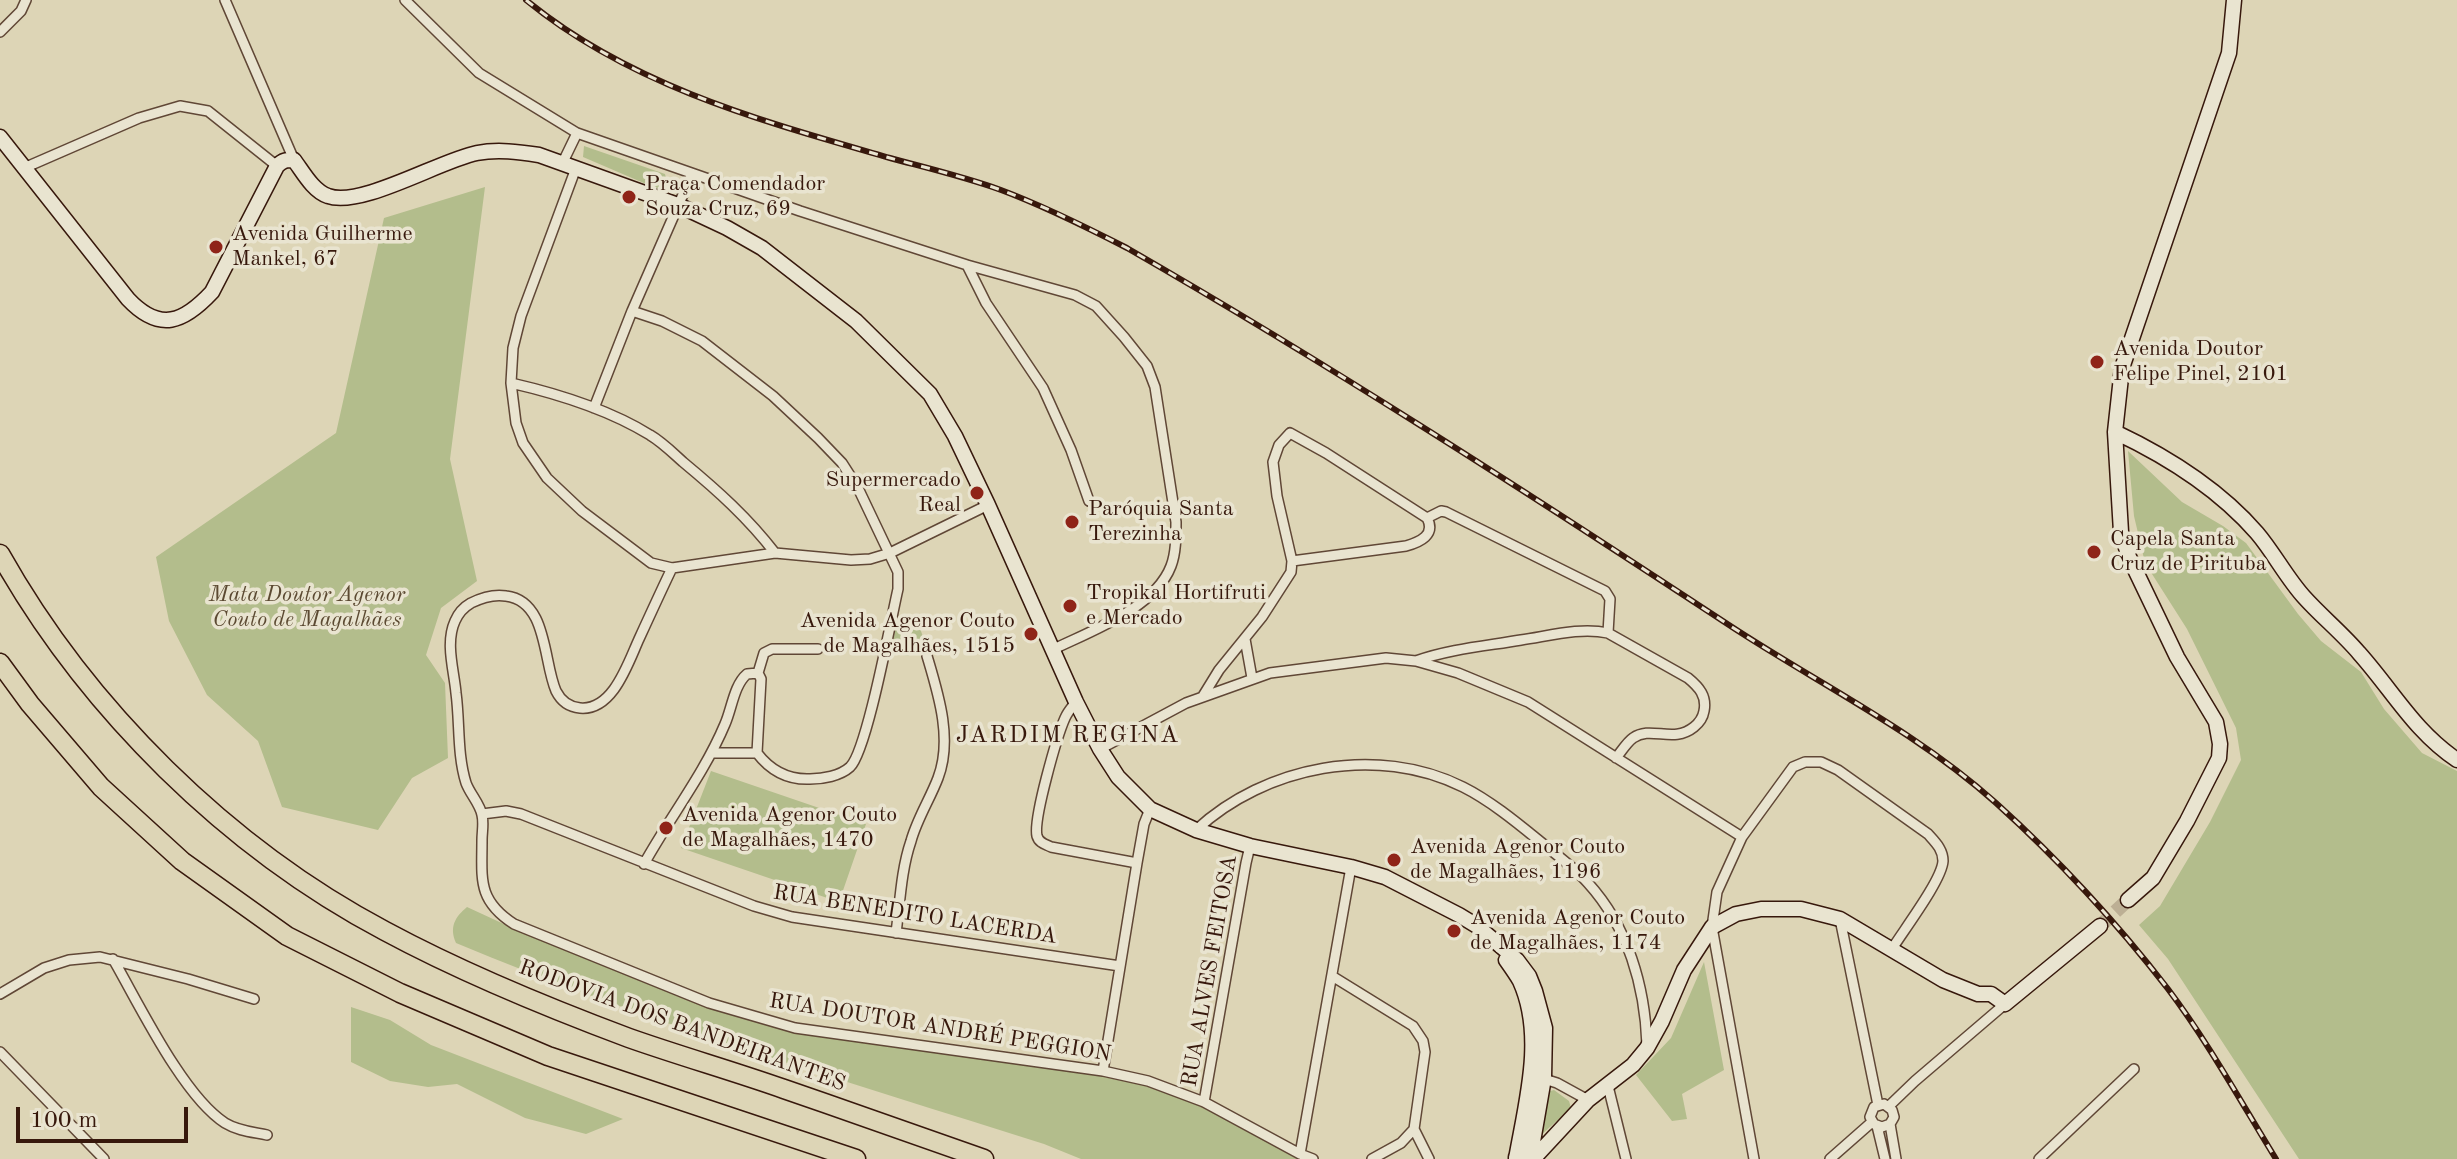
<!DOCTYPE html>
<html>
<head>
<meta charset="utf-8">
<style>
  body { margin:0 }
  #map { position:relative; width:2457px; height:1159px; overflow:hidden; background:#ddd5b6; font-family:"Old Standard TT",serif }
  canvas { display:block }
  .scale { position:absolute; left:16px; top:1107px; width:172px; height:36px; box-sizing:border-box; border:4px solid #37180c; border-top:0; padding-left:10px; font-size:24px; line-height:28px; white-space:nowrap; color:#37180c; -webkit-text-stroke:6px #e9e4d0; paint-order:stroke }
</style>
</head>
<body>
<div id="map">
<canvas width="2457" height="1159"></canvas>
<div class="scale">100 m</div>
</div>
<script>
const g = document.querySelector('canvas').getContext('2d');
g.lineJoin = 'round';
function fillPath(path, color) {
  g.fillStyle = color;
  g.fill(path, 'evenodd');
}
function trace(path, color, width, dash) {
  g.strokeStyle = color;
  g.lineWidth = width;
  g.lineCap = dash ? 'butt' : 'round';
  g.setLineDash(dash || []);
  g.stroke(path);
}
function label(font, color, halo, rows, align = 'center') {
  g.font = font + ' "Old Standard TT",serif';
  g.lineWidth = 7;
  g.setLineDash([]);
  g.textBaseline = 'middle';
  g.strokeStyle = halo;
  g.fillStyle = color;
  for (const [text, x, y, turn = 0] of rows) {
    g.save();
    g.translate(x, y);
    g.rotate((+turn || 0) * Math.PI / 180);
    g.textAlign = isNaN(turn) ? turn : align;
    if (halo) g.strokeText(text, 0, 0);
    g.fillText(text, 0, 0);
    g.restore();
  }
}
fillPath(new Path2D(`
  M584,146l81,28 2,8 -3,6 -4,2 -77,-33z
  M485,187l-35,272 27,122 -36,27 -15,47 19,28 3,75 -36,20 -34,52 -96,-23 -24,-66 -51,-46 -38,-74 -13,-64 180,-124 48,-215z
  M2128,451l54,51 41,24 23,17 52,71 23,27 40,31 23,37 38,44 35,18v388h-158l-131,-200 -29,-34 21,-19 50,-84 31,-62 -5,-32 -49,-99 -42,-66 -11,-47z
  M898,616l19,3 6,18 -14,19 -18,-3z
  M711,771l155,53 -27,78 -158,-54z
  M467,907l52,24 94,37 94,40 89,24 83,10 221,34 46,10 56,20 96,53h-217l-37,-15c-198,-63 -397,-121 -588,-201 -7,-16 -1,-26 11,-36z
  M1704,962l20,108 -42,24 5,25 -15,2 -36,-46 35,-37z
  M351,1007l39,13 41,25 192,74 -37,15 -61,-16 -68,-34 -29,3 -38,-6 -39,-19z
  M1554,1090l15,11 2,7 -31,28 7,-44z`), '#b3bd8c');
trace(new Path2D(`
  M2100,926l28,-26`), '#bcaf94', 14, [14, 7]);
const street = new Path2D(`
  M225,0l69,160
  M405,0l74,73 98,60 223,78 167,54 108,30 21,11 28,31 23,29 8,21 21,135c0,15 0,31 -5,44 -16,42 -80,65 -117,83
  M0,32l21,-21 5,-11
  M563,162l14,-29
  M24,168l115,-50 41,-12 28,5 69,55
  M576,168l-55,148 -8,32 -2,35 5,40 7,20 24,35 35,33 69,52 21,5 103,-15 76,7 19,-1 20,-6 98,-48
  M967,265l19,38 57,85 28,62 18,51
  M632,311l30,10 40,20 71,55 45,42 24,25 16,25 40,84v17c-7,30 -31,162 -48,178 -10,9 -27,12 -40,12 -22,1 -40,-9 -53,-26l4,-74 -3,-6 -11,1c-13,11 -15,34 -22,50 -21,50 -55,93 -81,140
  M511,383c48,11 97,26 139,52 12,7 23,18 33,27 35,29 65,56 92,91
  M594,408l38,-97 60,-137
  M1427,518l14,-7 5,1 159,79 5,8 -2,34
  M672,568c-11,23 -22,47 -33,71 -11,24 -26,72 -59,69 -11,-1 -19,-7 -24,-17 -13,-29 -8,-90 -50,-95 -12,-2 -25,2 -35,7 -7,4 -13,11 -16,18 -10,22 -1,49 1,72 4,30 1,61 10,90 4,11 14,21 16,32 2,8 0,17 0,25 0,39 -5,60 32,84l195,79 86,25 308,43 45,10 56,21 96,52 13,5
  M1245,639l7,39
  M1416,661c34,-12 70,-15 105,-21 28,-4 59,-13 87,-7l80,45c11,9 19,18 16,33 -1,6 -5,12 -10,16 -21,17 -43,-2 -61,11 -6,4 -12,14 -17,20
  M758,673l6,-20 8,-4h46
  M1203,696l16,-26 43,-53 29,-45 1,-11 -15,-65 -4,-34 6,-17 11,-12 36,20 101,65c9,17 -7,24 -21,28l-114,15
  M1076,702c-4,5 -8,9 -11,16 -8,18 -32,101 -28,118 2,7 8,8 14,11l86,16
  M1100,749l86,-46 84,-30 116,-15 30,3 42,12 70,29 214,135
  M712,753h45
  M482,814l24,-3 15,3 233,92 38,11 328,49
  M1196,830c69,-64 181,-86 267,-43 26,13 52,34 74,52 17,14 37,28 51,44 40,44 57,103 59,162
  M1840,919l38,186
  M896,933c4,-30 5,-63 15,-92 6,-22 19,-42 27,-63 15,-39 0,-85 -11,-122
  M113,959c26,45 70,137 112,164 13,8 28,9 42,12
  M1332,976l81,50 10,15 2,11 -11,77
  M0,994l44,-26 25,-8 31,-3 88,22 66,20
  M0,1052l104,107
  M1103,1071l34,-208 7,-39 6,-15
  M1541,1078l16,5 31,17
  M1608,1086l18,73
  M1204,1102l42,-239 4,-17
  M1889,1106l26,-25 90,-77
  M1890,1124l-8,3 -8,-3 -4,-7 4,-10 10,-3 8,6 2,7 -4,7 6,35
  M1877,1126l8,33
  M1414,1129l15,30
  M1300,1154l51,-287
  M1372,1159l29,-16 13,-14
  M1754,1159l-42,-232 5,-35 25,-55 51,-70 12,-5h16l17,8 90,64c7,8 15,15 15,27 -1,19 -40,70 -51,88
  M1830,1159l42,-37
  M2039,1159l95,-90`);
const secondary = new Path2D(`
  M0,137l128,162c32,34 56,23 84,-7l65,-126c6,-6 9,-6 17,-6 9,12 19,31 34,36 33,12 113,-36 149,-43 21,-4 42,-1 62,2l139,50 49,23 35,20 94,73 74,73 25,42 33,69 88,197 24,47 18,28 32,32 46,21 54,16 101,21 34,10 74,38 18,11 40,34 12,16 6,15 10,37 -1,50 -14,81
  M2115,432c53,25 103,56 142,101 17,20 29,44 47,64 17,19 38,36 55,56 34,38 55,78 98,107
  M2128,900l25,-22 34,-57 32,-63 1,-14 -4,-22 -39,-65 -48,-100 -8,-25 -6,-100 7,-64 107,-315 5,-53
  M1506,960c5,7 10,14 14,21 25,55 6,121 -4,178
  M1516,1157l20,-1 52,-56 45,-35 14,-17 15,-27 22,-51 28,-43 24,-13 25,-5h40l39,10 103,61 35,14h13l14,10 95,-78`);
const highway = new Path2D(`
  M0,554c87,155 228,294 385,377 78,42 161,76 244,107 51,18 104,33 155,51 67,23 134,47 200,70
  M0,663l30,41 71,83 81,74 105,75 113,57 148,63 308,103`);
trace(street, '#604736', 12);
trace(secondary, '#37180c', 17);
trace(highway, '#37180c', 21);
trace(street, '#e9e4d0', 9);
trace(secondary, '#e9e4d0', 14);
trace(highway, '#ddd5b6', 18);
const rail = new Path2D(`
  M526,0c105,86 236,121 364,158 37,10 75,19 111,32 43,16 85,37 126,58 205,118 404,247 602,377 88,58 187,106 267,178 62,56 121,120 172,186 40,53 73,113 108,170`);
trace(rail, '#37180c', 6);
trace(rail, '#e9e4d0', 3, [9]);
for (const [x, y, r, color] of [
  [629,197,8,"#8f2418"],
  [216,247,8,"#8f2418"],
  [2097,362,8,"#8f2418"],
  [977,493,8,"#8f2418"],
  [1072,522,8,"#8f2418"],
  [2094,552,8,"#8f2418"],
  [1070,606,8,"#8f2418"],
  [1031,634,8,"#8f2418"],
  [666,828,8,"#8f2418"],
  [1394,860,8,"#8f2418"],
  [1454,931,8,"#8f2418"]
]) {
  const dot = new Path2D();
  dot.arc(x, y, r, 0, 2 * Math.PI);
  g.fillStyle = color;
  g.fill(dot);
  trace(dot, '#e9e4d0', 3);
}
label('22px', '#37180c', '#e9e4d0', [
  ["Praça Comendador",645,184],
  ["Souza Cruz, 69",645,209],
  ["Avenida Guilherme",232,234],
  ["Mankel, 67",232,259],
  ["Avenida Doutor",2113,349],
  ["Felipe Pinel, 2101",2113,374],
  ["Supermercado",961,480,"right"],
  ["Real",961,505,"right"],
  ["Paróquia Santa",1088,509],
  ["Terezinha",1088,534],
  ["Capela Santa",2110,539],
  ["Cruz de Pirituba",2110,564],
  ["Tropikal Hortifruti",1086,593],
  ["e Mercado",1086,618],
  ["Avenida Agenor Couto",1015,621,"right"],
  ["de Magalhães, 1515",1015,646,"right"],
  ["Avenida Agenor Couto",682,815],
  ["de Magalhães, 1470",682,840],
  ["Avenida Agenor Couto",1410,847],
  ["de Magalhães, 1196",1410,872],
  ["Avenida Agenor Couto",1470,918],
  ["de Magalhães, 1174",1470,943]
], 'left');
label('italic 22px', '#5c4a32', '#e9e4d0', [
  ["Mata Doutor Agenor",307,595],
  ["Couto de Magalhães",307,620]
]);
label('22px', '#37180c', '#e9e4d0', [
  ["RUA BENEDITO LACERDA",915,915,9],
  ["RUA ALVES FEITOSA",1210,971,-80],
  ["RODOVIA DOS BANDEIRANTES",682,1026,20],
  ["RUA DOUTOR ANDRÉ PEGGION",940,1028,9]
]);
g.letterSpacing = '2px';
label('24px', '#37180c', '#e9e4d0', [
  ["JARDIM REGINA",1068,736]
]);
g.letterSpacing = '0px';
</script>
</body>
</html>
